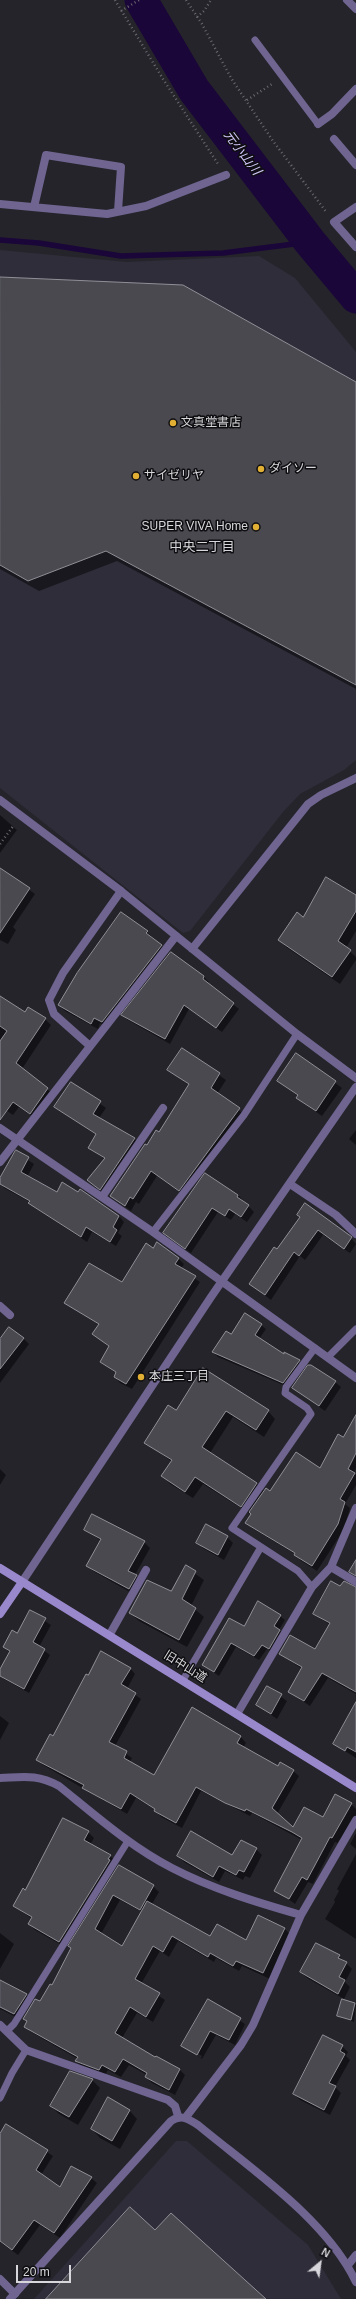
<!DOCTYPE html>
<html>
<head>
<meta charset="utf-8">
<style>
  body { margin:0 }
  #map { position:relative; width:356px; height:2299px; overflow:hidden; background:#25242b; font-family:Helvetica,sans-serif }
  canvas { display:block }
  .north { position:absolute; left:300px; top:2243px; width:40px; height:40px; -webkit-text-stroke:3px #0e0e11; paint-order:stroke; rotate:29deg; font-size:11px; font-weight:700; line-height:16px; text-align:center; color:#d7d6da }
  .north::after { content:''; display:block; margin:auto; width:14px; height:18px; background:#d7d6da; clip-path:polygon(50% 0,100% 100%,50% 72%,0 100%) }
  .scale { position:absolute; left:16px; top:2265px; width:55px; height:18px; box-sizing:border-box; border:2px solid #d7d6da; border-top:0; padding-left:5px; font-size:12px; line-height:14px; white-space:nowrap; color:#d7d6da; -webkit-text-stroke:3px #0e0e11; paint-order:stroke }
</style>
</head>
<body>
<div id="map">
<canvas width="356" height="2299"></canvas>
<div class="north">N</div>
<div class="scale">20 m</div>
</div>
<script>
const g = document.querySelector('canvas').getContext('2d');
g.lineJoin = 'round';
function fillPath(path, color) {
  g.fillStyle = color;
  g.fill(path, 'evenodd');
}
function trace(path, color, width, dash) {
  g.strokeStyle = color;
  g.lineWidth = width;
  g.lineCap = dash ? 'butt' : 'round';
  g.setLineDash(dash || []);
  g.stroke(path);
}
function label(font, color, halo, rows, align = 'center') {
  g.font = font + ' Helvetica,"Noto Sans JP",sans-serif';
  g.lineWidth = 3;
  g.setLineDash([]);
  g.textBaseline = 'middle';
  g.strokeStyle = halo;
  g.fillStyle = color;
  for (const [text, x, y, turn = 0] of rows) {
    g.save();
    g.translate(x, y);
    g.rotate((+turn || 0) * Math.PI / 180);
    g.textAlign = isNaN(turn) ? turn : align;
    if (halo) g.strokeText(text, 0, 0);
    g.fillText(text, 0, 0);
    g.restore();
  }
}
fillPath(new Path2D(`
  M0,250l127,12 132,-6 36,22 61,74v408l-12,10 -44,24 -17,18 -93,119 -7,2 -183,-145z
  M176,2141h11l121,104 33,54h-307z`), '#2f2d39');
fillPath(new Path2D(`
  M0,278l356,106v305l-239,-128 -78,30 -39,-22z
  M0,815l17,15 -17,23z
  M0,869l35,25 -22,33 3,3 -8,14 -8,-4z
  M356,896v35l-10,17 10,9v3l-16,24 -54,-37 -7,-8 24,-21z
  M147,932l20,19 -59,77 -8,-5 -2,6 -33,-18 -6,-6z
  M171,953l33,24 5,5 -1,2 31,25 -17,23 -33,-23 -19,35 -42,-24 -6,-5z
  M0,997l25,16 20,6 6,6 -29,44 31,25 -17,25 -17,-12 -6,8 -13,-9z
  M182,1049l44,31 -9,14 28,21 -60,81 -28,-20 -18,28 -3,-2 -5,9 -20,-15 48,-63 30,-48 -21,-15z
  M296,1054l46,34 -20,28 -19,-13 -5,-7 -20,-15z
  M71,1083l35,25 -7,10 36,21 5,6 -34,49 -18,-14 17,-21 -16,-11 7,-13 -41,-28z
  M356,1130v15l-7,-6z
  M16,1152l18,12 -7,13 30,17 62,22 5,6 -6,11 4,3 -6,10 -24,-14 -5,10 -52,-34 -5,-6 -26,-14 -4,-8z
  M205,1174l33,21 16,17 -7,10 -12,-8 -4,6 -13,-8 -27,41 -21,-15z
  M301,1218l50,20 5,6 -6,9 -27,-18 -18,25 -5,-4 -29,44 -21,-16z
  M157,1243l22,16 5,5 -3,5 19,13 -68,107 -12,-6 -5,-6 1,-4 -15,-11 8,-15 -15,-13 6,-9 -35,-22 58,-19z
  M261,1325l5,4 -7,10 45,27 -16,21 -70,-30 -5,-5 18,-16z
  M23,1338l6,6 -29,39v-42z
  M204,1369l64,42 7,8 -11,18 -31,-20 -23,36 47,31 8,7 5,1 50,-23 36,-52v51l-2,5 2,2v10l-11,19 5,4 -6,21 -27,42 -17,-11 -5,-6 -43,-26 -5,-5 5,-9 -2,-3 -1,2 -46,-29 -10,14 -23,-14 -7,-8 9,-14 -27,-20 31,-31z
  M335,1382l6,5 -16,24 -32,-23z
  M0,1469l6,6 -6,10z
  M85,1529l59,13 6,6 -15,27 7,7 -7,13 -42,-24 -6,-6 14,-24z
  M227,1537l6,6 -9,17 -20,-11 -6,-6z
  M186,1567l18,13 -13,26 13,11 -17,30 -48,-26 -9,-8 41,-20z
  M341,1588h15v106l-28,-16 -18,28 -21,-14 13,-23 -22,-15 35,-3 15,-26 -16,-11z
  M30,1611l21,14 -12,22 11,8 -21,38 -25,-14 -4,-4v-4l10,-18 -6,-6 14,-12z
  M280,1616l5,4 -6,10 6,5 -11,18 -7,-4 -8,11 -23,-13 -17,29 -16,-11 41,-37z
  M130,1668l5,6 -8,15 14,10 -26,47 17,12 -2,4 25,14 37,-68 49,29 5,6 -3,5 36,19 14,4 6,5 -22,38 16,15 31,-11 27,-14 5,5v15l-11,19 -6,-3 -1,3 -3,-1 -22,42 -5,-2 -13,22 -19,-14 26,-50 -50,-27 -2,3 -49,-25 -19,37 -21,-11 -5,-7 -20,-12 -9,16 -84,-49 -6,-5 16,-23z
  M268,1687l19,14 -10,18 -20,-14z
  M356,1704v54l-22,-14z
  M0,1716l9,7 -9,17z
  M88,1832l6,6 -4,7 20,11 6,5 -51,86 -30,-17 -6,-6 3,-5 -18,-13 12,-15z
  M356,1833v16l-6,-5z
  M256,1849l6,6 -12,23 -5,-2 -2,4 -18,-9 -6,11 -35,-20 -6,-6 55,1z
  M356,1854v85l-31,-20 10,-17 -1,-2 5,-9 -2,-2z
  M119,1867l34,19 6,6 -7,12 58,33 36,5 13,-26 26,13 6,6 -21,44 -28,-13 -3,5 -23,-13 -2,4 -36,-21 -9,16 -9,-6 -19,33 24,16 -12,22 -16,-9 -15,25 34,21 23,10 6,6 -10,20 -23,-12 -6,-6 1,-2 -18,-10 -8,12 -13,-7 -3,5 -23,-8 -6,-6 2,-2 -47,-27 -6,-6 27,-39zM120,1900l22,12 -20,35 -21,-13z
  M0,1933l14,11 -14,25z
  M339,1956l13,13 -7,13 5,5 -6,12 -37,-21 -6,-6z
  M0,1981l26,14 6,6 -12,18 -20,-10z
  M208,2000l37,24 -10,21 -19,-10 -14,24 -14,-9 13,8 1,-2 -15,-8v2l-4,-4z
  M343,2001l13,4 -2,17 -15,-6z
  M342,2046l6,6 -2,4 4,4 -15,27 6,6 -11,22 -30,-15 -6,-6z
  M92,2080l8,8 -22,37 -19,-11 -8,-8z
  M129,2110l8,9 -17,30 -20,-11 -8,-9z
  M7,2125l46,31 -12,19 20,13 30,-10 6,5 -37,55 -20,-13 -22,30 -18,-13v-106z`), '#0007');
trace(new Path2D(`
  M0,240l39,3 82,13 102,-3 87,-11`), '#1a0638', 5.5);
trace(new Path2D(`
  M141,0l53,90 116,152 46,55`), '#1a0638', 33);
const building = new Path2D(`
  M0,277l183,8 173,97v303l-250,-134 -78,30 -28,-16z
  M0,868l30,20 -30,45z
  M326,877l30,18v16l-18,30 13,9 -19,27 -54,-37 19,-28 6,5z
  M121,912l27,19 -2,2 16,12 -60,77 -8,-4 -3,6 -33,-19 19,-32z
  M171,952l33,24 -1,3 31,24 -18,25 -32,-23 -19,34 -44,-24z
  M0,996l25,16 3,-5 18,11 -30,45 32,25 -18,26 -17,-12 -13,18v-79l7,-10 -7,-5z
  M182,1048l38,25 -9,15 29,20 -61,83 -28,-20 -18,28 -3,-2 -5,9 -15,-10 35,-52 2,1 9,-15 3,2 30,-48 -22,-14z
  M296,1053l40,28 -20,30 -20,-13 2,-3 -21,-14z
  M71,1082l30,19 -8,13 42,24 -35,52 -13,-10 18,-22 -17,-10 8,-14 -42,-27z
  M16,1150l13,7 -8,15 36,20 5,-10 16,10 2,-3 39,27 -6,11 4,3 -7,12 -24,-15 -5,10 -53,-34 2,-2 -30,-17v-6z
  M205,1173l33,22 -1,2 12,8 -8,12 -12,-8 -4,7 -13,-8 -27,41 -22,-16z
  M305,1203l47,34 -8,12 -26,-19 -19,26 -5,-4 -29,43 -16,-11 25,-37 3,2 23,-32 -3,-2z
  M157,1242l22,16 -4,6 21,12 -70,108 -12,-7 2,-5 -16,-10 9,-16 -17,-12 7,-10 -35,-21 25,-40 33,19 24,-39 7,5z
  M245,1313l17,11 -7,11 29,19v-2l16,8 -17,23 -71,-31 14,-21 5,3z
  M9,1327l15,11 -24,31v-30z
  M308,1365h3l25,16 -17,25 -27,-18z
  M203,1368l66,42 -13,20 -30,-19 -24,36 55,36 -16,24 -46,-30 -10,15 -24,-16 11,-16 -28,-17 24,-38 8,5z
  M356,1415v38l-8,16 7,4 -15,26 5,3 -7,22 -26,42 -18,-11 1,-2 -50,-30 6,-9 -2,-2 17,-24 4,3 26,-39 24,16 18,-34 5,3z
  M92,1514l53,27 -17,30 9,4 -8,14 -43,-23 15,-27 -17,-9z
  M206,1524l22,12 -10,19 -22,-12z
  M356,1560v16l-7,-4z
  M186,1565l10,6 -14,28 14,9 -17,32 -50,-27 18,-33 24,11z
  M331,1581l9,5 4,-5 12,6v105l-34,-19 -18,28 -16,-9 14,-25 -23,-13 11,-19 25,14 15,-26 -17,-9z
  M258,1601l23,14 -7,11 6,4 -11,19 -7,-4 -8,11 -23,-13 -17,29 -12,-7 27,-47 15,8z
  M30,1610l16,8 -13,24 12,7 -21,40 -24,-13v-7l10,-18 -7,-4 9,-17 5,3z
  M101,1651l30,17 -10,16 15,9 -27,49 18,9 -3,7 30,17 38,-68 49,29 -4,7 41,23 2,-4 14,8 -22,38 21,19 11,-20 19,10 12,-23 17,9 -20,35 -2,-1 -23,43 -5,-3 -13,22 -15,-8 28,-53 -10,-6 -46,-23 -1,2 -20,-8 -29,-16 -20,36 -22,-12 1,-2 -25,-16 -9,16 -39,-21 2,-3 -48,-25 14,-26 3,2 33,-62 2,1z
  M267,1686l15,8 -11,20 -15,-9z
  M356,1702v50l-9,-5 -2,4 -12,-7z
  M63,1818l26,13 -5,9 27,15 -3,4 2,1 -51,82 -31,-18 4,-7 -19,-11 10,-18 2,2z
  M191,1831l41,24 9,-15 16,8 -13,24 -5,-2 -3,5 -17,-9 -6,11 -36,-21z
  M119,1865l35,20 -14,25 -27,-15 -18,34 27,17 25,-45 63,35 7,-12 29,16 12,-25 27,13 -22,45 -27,-12 -3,5 -23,-13 -2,4 -36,-21 -9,16 -10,-6 -18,33 25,14 -14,24 -16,-10 -15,26 40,24 1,-1 24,13 -11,21 -24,-13 2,-4 -24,-14 -8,13 -13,-7 -3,5 -24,-9 3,-4 -54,-30 3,-6 -4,-2 12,-20 5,2 10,-17 2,1 19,-37 -3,-2z
  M316,1943l24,12 -2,3 9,4 -8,15 6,3 -7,14 -38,-22z
  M0,1980l27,14 -13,20 -14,-7z
  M208,1999l33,19 -12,22 -19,-9 -13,24 -16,-9z
  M342,1999l13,4 -4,17 -14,-4z
  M323,2035l20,10 -3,6 5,3 -16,29 7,3 -12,24 -31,-16z
  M70,2071l23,8 -24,38 -19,-11z
  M108,2097l22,13 -18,31 -21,-12z
  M6,2124l42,26 -12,20 24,17 11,-21 21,11 -38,56 -20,-13 -22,30 -12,-9v-107z
  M130,2207l25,23 16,-17 95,86h-220z`);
fillPath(building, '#4a4950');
trace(building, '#908f97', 1);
trace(new Path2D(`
  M115,0l48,79 55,85
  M186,0l16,24 29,54 42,63 54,72
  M121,11l18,-11
  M197,17l7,-6 7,-11
  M247,100l25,-16
  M0,844l14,-19`), '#6a696f', 2.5, [1, 3]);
trace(new Path2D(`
  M255,40l63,84
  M153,1232l91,-117 53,-81
  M328,1357l28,-28
  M312,1587l-14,-16 -66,-43 79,-114 -4,-6 -22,-15 1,-6 29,-39
  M183,1680l78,-133
  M7,2031l7,-7 114,-183
  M0,2098l12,-25 14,-23`), '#6f6590', 7);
trace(new Path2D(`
  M347,0l9,9
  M318,124l14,-10 24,-25
  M334,139l22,26
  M0,204l107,10 39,-8 80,-31
  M34,207l12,-52 75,12 -3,44
  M356,207l-22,15 22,25
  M90,1046l-36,-32 -5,-14 14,-27 58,-82
  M0,1128l153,104 203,146
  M0,1162l176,-226
  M290,1184l46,31 20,19
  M102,1197l61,-89
  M0,1306l10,9
  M331,1567l25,15
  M110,1634l36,-64
  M237,1714l75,-127 19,-20 25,-59
  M0,1778c24,-1 37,-4 59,8 36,29 72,61 113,82 40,21 87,35 129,47
  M0,2025l26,25 142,50 7,6 3,10
  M186,2117l55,-72 12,-20 48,-110 55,-95
  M348,2265l8,-10
  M0,2279l15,15`), '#6f6590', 8);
trace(new Path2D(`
  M0,800l121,91 176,143 59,44
  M192,949l116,-145 13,-9 35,-17
  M22,1582l189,-285 145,-210
  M10,2299l161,-178c11,-7 17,-2 27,4 53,44 128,94 158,157`), '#6f6590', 8);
trace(new Path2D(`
  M0,1568l356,220
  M0,1614l22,-32`), '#9a88cd', 8);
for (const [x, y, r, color] of [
  [173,423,4,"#e1af34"],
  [261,469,4,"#e1af34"],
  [136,476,4,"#e1af34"],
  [256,527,4,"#e1af34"],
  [141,1377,4,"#e1af34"]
]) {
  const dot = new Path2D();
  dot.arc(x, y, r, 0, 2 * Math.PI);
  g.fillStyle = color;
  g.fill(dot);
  trace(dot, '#0e0e11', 1.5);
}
label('12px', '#d7d6da', '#0e0e11', [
  ["文真堂書店",181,423],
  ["ダイソー",269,469],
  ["サイゼリヤ",144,476],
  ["SUPER VIVA Home",248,527,"right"],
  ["本庄三丁目",149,1377]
], 'left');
label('12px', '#d7d6da', '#0e0e11', [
  ["旧中山道",185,1667,32]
]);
label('italic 13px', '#d0c4f7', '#0e0e11', [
  ["元小山川",242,153,53]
]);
label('13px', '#d7d6da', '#0e0e11', [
  ["中央二丁目",202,547]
]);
</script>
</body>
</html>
